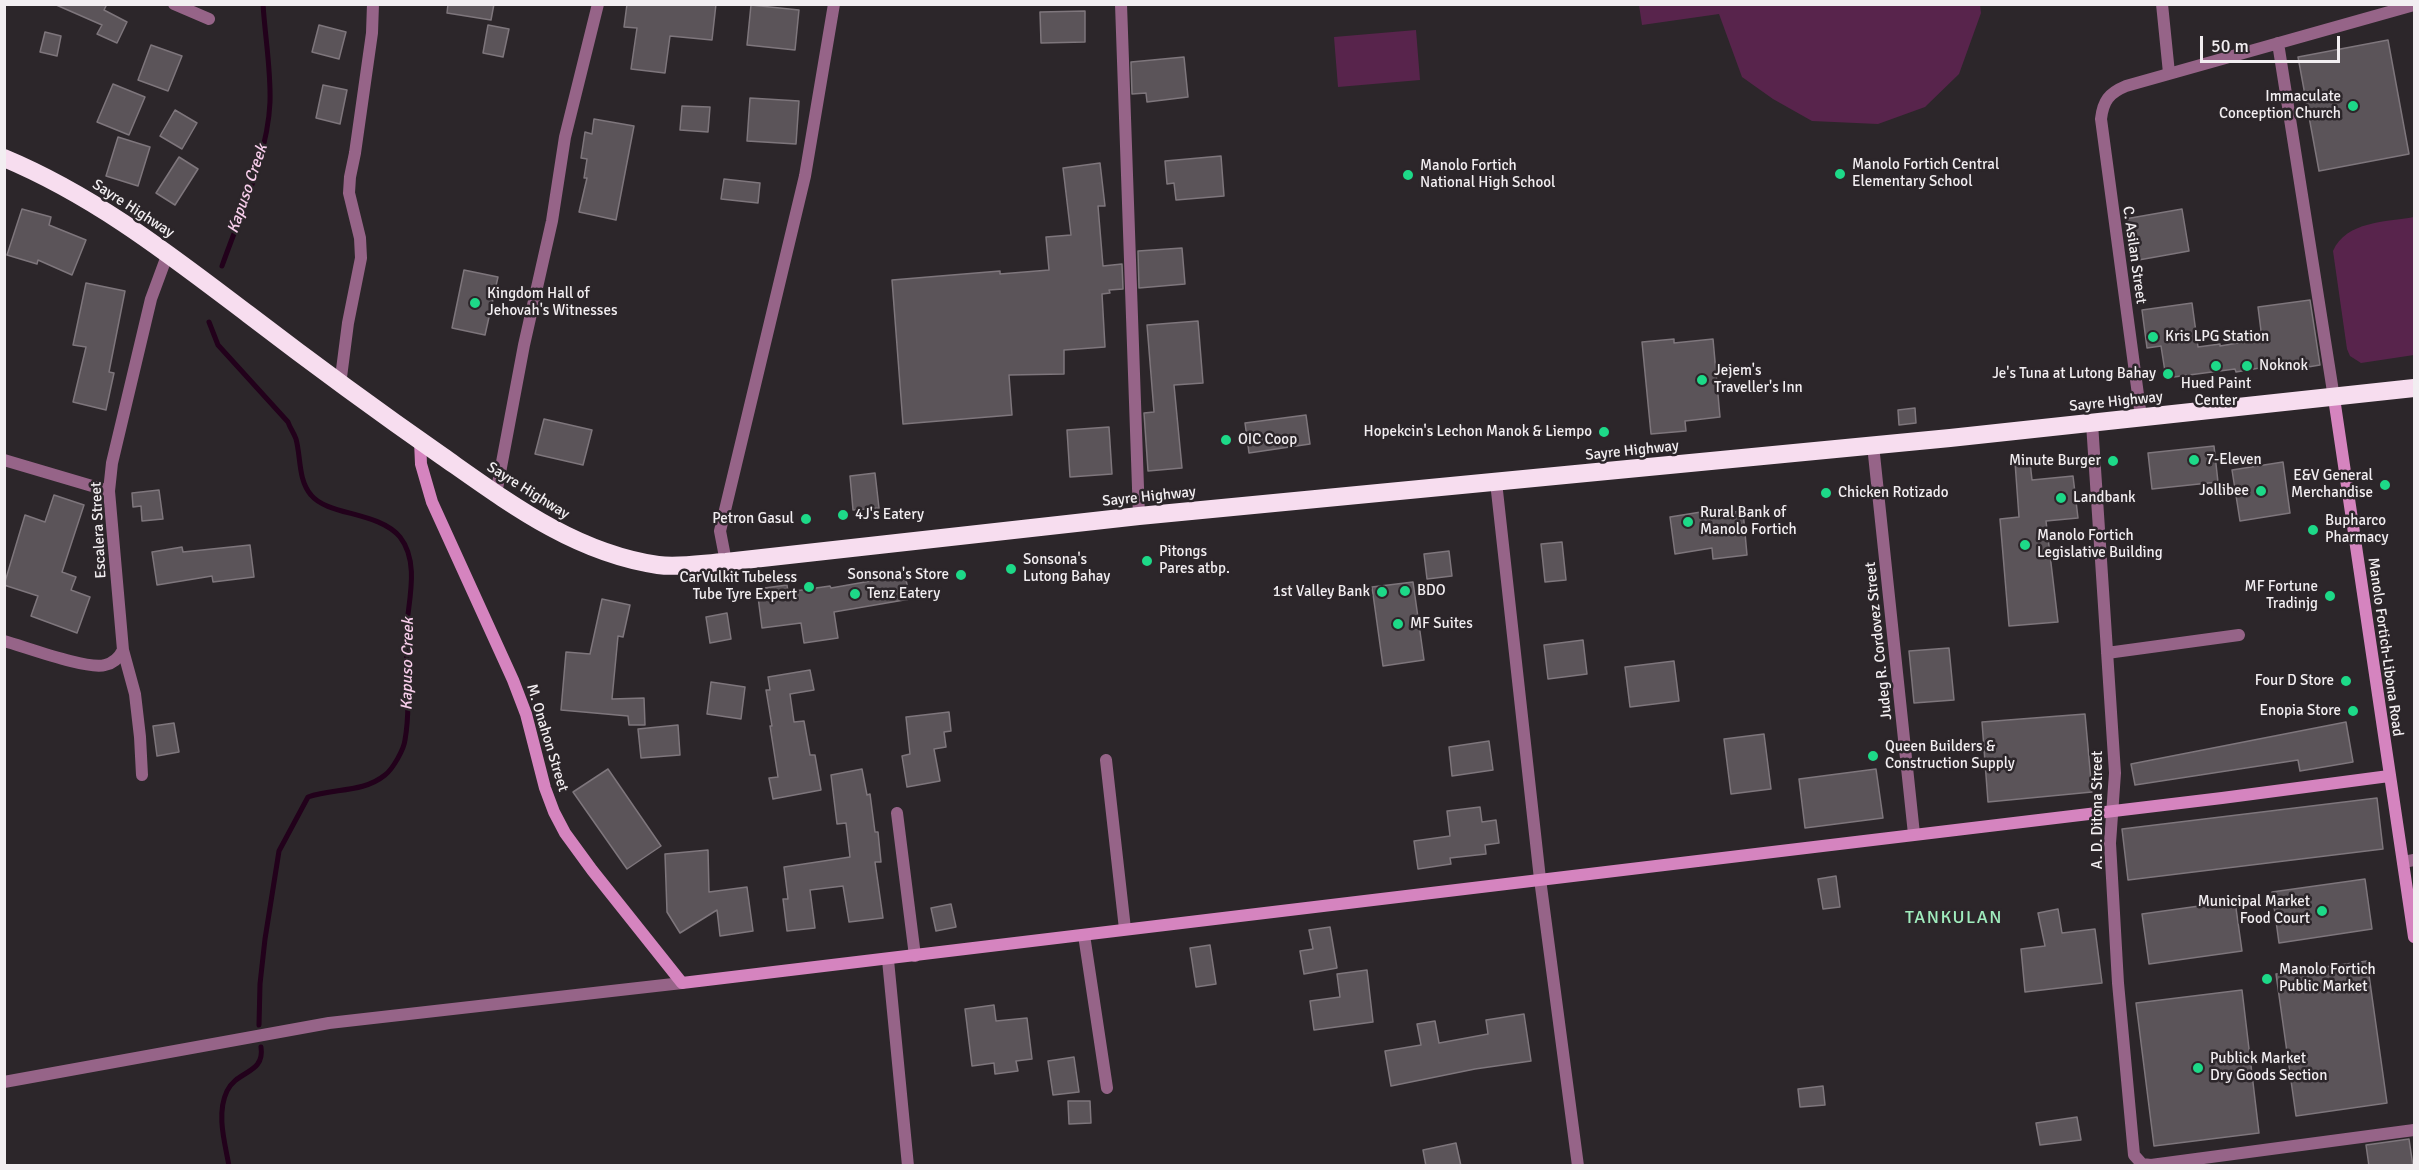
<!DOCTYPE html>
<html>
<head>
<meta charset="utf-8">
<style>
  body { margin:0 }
  #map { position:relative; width:2419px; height:1170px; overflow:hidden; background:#2c262a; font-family:Signika,sans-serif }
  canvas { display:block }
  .frame { position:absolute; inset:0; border:6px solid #f2eef1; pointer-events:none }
  .scale { position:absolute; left:2200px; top:36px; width:140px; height:27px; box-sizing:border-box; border:3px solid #f2eef1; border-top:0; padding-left:8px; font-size:18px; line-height:21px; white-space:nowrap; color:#f2eef1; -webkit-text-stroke:4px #2c262a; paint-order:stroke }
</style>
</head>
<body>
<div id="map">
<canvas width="2419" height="1170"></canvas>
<div class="frame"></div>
<div class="scale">50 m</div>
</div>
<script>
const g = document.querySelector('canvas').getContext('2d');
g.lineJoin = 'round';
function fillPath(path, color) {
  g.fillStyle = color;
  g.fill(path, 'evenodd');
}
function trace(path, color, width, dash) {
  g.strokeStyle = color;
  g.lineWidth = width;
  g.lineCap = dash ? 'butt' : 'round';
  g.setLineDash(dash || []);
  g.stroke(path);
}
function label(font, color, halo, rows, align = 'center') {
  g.font = font + ' Signika,sans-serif';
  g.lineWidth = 5;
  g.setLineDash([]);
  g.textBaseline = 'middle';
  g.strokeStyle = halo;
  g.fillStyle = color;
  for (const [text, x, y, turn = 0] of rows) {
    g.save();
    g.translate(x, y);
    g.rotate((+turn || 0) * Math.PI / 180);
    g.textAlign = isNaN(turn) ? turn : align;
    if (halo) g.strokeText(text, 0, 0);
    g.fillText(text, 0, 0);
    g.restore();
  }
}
fillPath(new Path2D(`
  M1980,5l1,8 -22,61 -34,33 -47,17 -66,-3 -39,-22 -31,-22 -23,-63 -77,11 -3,-20z
  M1416,30l4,50 -82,7 -4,-50z
  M2414,217v138l-53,8 -11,-7 -3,-7 -14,-98c13,-30 53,-29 81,-34z`), '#58244c');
trace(new Path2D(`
  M222,266c18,-51 46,-111 48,-164 1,-33 -5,-65 -7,-98
  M209,322l9,23 70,77c2,6 6,11 8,17 5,18 2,41 15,56 17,21 67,16 89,42 21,27 7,68 6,98 0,35 5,70 -1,105 -1,9 -12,29 -20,35 -22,18 -51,13 -77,22l-29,54 -14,88 -5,45 -1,41
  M229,1166c-4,-23 -13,-52 -2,-75 10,-21 38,-17 34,-44`), '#22011b', 5);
const building = new Path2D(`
  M54,4h53l-3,6 23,12 -10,21 -20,-9 5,-9z
  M448,4h46l-3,16 -44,-7z
  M627,4h89l-4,36 -42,-4 -5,37 -34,-4 6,-41 -13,-1z
  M751,5l48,5 -4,40 -48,-5z
  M1085,11v31l-44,1 -1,-31z
  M319,25l27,7 -7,27 -27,-7z
  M488,25l21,4 -6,28 -20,-4z
  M45,32l16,4 -4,20 -17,-4z
  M2388,40l21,114 -90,17 -21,-114z
  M151,45l31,11 -14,35 -30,-11z
  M1184,57l4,40 -41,5 -1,-9 -14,1 -1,-32z
  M113,84l32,13 -16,38 -32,-13z
  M323,85l24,5 -7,34 -24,-6z
  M750,98l49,3 -3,43 -49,-3z
  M682,106l28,1 -2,25 -28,-2z
  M175,110l22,13 -15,26 -22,-13z
  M594,119l40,7 -18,94 -37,-8 8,-34h-3l3,-19 -6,-1 4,-26 7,2z
  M118,137l32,10 -12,39 -32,-10z
  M1221,156l3,40 -48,4 -2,-17 -7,1 -2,-23z
  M179,157l19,12 -23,36 -19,-12z
  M1100,163l5,43h-7l5,60 19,-2 1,25 -14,1 1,3 -8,1 3,53 -41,3v24l-55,1 3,40 -109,9 -11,-144 108,-9v3l49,-4 -3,-33 25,-2 -8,-67z
  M724,179l36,4 -2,20 -37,-4z
  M22,209l29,8 -2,8 37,15 -14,35 -34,-15 -1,4 -30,-9z
  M2182,209l7,42 -56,10 -8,-42z
  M1182,248l3,36 -46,4 -1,-37z
  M464,270l34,7 -13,58 -33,-7z
  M86,283l39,8 -16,81 5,1 -8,37 -33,-8 13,-55 -13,-2z
  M2310,300l10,65 -24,4 -1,-7 -59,10 -1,-3 -69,9 -5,-32 -14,2 -5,-38 50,-7 6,44 22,-3v2l42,-7 -4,-32z
  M1198,321l5,62 -29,2 8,83 -34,3 -4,-58 10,-1 -7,-87z
  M1674,339v4l39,-4 7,78 -35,4 1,10 -35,3 -9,-92z
  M1915,408l1,15 -17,2 -1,-15z
  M1306,415l4,29 -61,9 -4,-30z
  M544,419l48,11 -9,35 -48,-11z
  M1109,427l3,47 -42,3 -3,-47z
  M2214,446l4,36 -66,7 -4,-36z
  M2015,462h15l2,18 41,-4 5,42 -32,3 12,101 -49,4 -9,-107 19,-2z
  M2283,462l7,51 -50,8 -8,-51z
  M875,473l4,35 -26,2 -3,-34z
  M159,490l4,29 -21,2 -1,-15 -8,1 -1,-14z
  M54,495l30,10 -22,67 14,5 -5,13 19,7 -13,36 -46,-17 7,-20 -34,-11 21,-70 20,7z
  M1743,511l4,44 -34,4 -1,-11 -37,6 -5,-37 31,-5v3z
  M1562,542l4,38 -21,2 -4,-38z
  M250,545l4,32 -41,5 -1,-6 -55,9 -5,-33 30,-5 1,5z
  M1449,551l3,25 -25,3 -3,-25z
  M905,575l5,24 -76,13 4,26 -34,5 -3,-20 -39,5 -5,-39 30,-4 1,7 42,-6 1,2z
  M1413,582l11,78 -41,6 -11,-79z
  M602,599l28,6 -7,32 -5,-1 -6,63 32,-1 1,27h-16l-1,-9 -67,-6 5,-58 24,2z
  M727,613l4,26 -21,4 -4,-26z
  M1583,640l4,34 -39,5 -4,-34z
  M1949,648l5,52 -40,3 -5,-52z
  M1674,661l5,40 -49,6 -5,-40z
  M810,670l4,20 -24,4 4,28 10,-1 6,34h5l6,35 -48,9 -4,-21 9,-1 -8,-51h2l-6,-36h4l-2,-13z
  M711,682l34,5 -4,32 -34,-5z
  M949,712l2,19 -7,1 2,15 -12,2 6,32 -33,6 -5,-31 8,-2 -4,-37z
  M2085,714l7,78 -104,10 -6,-80z
  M2346,722l7,40 -53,9 -2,-11 -163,25 -4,-21z
  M174,723l5,29 -22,4 -4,-30z
  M678,725l2,30 -39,3 -3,-29z
  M1764,734l7,55 -40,5 -7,-55z
  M1489,741l4,29 -41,6 -3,-29z
  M608,769l53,77 -34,23 -54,-77z
  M862,769l5,26 3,-1 5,38h3l3,30h-6l8,56 -34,4 -6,-36 -33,4 5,38 -28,3 -4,-32h5l-4,-32 66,-10 -4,-34 -9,1 -6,-49z
  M1876,769l7,49 -78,10 -6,-49z
  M2377,798l6,51 -255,31 -6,-51z
  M1480,807l2,15 14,-2 3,23 -14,2 1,9 -36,4 1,6 -33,5 -4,-28 36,-5 -3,-25z
  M708,850l1,42 38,-5 6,44 -33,5 -3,-26 -37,23 -13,-21 -2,-58z
  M1836,876l4,31 -17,2 -5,-30z
  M2365,879l7,50 -93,14 -7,-51z
  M2235,901l7,50 -93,13 -7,-50z
  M951,904l5,23 -20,4 -5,-23z
  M2058,909l4,24 33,-4 7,54 -77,9 -4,-43 24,-3 -7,-33z
  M1330,927l7,41 -33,6 -4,-23 13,-2 -4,-19z
  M1210,945l6,39 -20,3 -6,-39z
  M2367,961l20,142 -91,13 -20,-142z
  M1367,970l6,52 -59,8 -4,-29 30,-4 -3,-23z
  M2242,990l17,143 -105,13 -18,-143z
  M994,1005l2,16 31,-3 5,41 -16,2 2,10 -23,3 -1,-11 -22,3 -7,-57z
  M1524,1014l7,47 -56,8 -84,17 -6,-35 36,-6 -4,-21 18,-3 4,22 49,-9 -2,-14z
  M1074,1057l5,35 -26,3 -5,-34z
  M1823,1086l2,19 -25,2 -2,-18z
  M1068,1101h22l1,22 -22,1z
  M2077,1117l4,23 -41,5 -4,-22z
  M2409,1139l4,27h-44l-3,-21z
  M1456,1143l5,23h-35l-3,-16z`);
fillPath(building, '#5b5459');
trace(building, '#7e767c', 1.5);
trace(new Path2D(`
  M174,4l35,15
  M1121,4l18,512
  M2162,4l7,69
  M2278,43l56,355
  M340,385l8,-62 13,-65 -1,-20 -11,-45 1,-16 5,-24 17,-120 1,-29
  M2141,417l-40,-298c2,-18 8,-26 25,-33l288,-81
  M2092,423l23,350 -5,70 8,140 16,172 8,9 9,1 263,-35
  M1873,445l41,389
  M4,460l105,31
  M1496,482l44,397 38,287
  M496,494l28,-149 28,-124 13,-84 33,-133
  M726,562l-6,-31 85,-355 29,-172
  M4,641c22,6 83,29 101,24 9,-2 14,-7 18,-15
  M2107,653l132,-18
  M1106,760l19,169
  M142,775l-2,-38 -5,-43 -12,-44 -14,-159 3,-28 39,-164 17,-46
  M897,813l18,143
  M2403,862l11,-2
  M1084,935l23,153
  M888,960l20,206
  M4,1082l325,-59 353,-40`), '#966488', 12);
trace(new Path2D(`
  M2334,398l80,539
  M420,441l1,23 11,38 81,178 13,34 19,74 9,24 11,21 27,37 90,113 1540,-185 167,-22`), '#d584bf', 12);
trace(new Path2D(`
  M4,158c91,38 166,97 244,156 64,49 128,96 194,142 67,47 133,97 216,109 22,3 47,-2 68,-3l413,-46 811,-78 464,-50`), '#f7ddef', 18);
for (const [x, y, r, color] of [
  [2353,106,6,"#1dd988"],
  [1840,174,6,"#1dd988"],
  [1408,175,6,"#1dd988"],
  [475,303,6,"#1dd988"],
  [2153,337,6,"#1dd988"],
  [2216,366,6,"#1dd988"],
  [2247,366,6,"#1dd988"],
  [2168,374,6,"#1dd988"],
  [1702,380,6,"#1dd988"],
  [1604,432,6,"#1dd988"],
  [1226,440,6,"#1dd988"],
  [2194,460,6,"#1dd988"],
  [2113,461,6,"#1dd988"],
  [2385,485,6,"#1dd988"],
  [2261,491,6,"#1dd988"],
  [1826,493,6,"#1dd988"],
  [2061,498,6,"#1dd988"],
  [843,515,6,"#1dd988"],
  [806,519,6,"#1dd988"],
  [1688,522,6,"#1dd988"],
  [2313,530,6,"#1dd988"],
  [2025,545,6,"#1dd988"],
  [1147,561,6,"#1dd988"],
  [1011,569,6,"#1dd988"],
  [961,575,6,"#1dd988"],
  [809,587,6,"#1dd988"],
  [1405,591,6,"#1dd988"],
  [1382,592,6,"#1dd988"],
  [855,594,6,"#1dd988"],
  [2330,596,6,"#1dd988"],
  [1398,624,6,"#1dd988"],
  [2346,681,6,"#1dd988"],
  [2353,711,6,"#1dd988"],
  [1873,756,6,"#1dd988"],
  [2322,911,6,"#1dd988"],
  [2267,979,6,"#1dd988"],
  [2198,1068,6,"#1dd988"]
]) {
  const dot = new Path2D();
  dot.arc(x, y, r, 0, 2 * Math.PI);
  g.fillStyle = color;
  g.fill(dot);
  trace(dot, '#2c262a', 2);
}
label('15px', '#f2eef1', '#2c262a', [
  ["Immaculate",2341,97,"right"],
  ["Conception Church",2341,114,"right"],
  ["Manolo Fortich Central",1852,165],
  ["Elementary School",1852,182],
  ["Manolo Fortich",1420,166],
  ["National High School",1420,183],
  ["Kingdom Hall of",487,294],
  ["Jehovah's Witnesses",487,311],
  ["Kris LPG Station",2165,337],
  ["Noknok",2259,366],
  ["Jejem's",1714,371],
  ["Traveller's Inn",1714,388],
  ["Je's Tuna at Lutong Bahay",2156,374,"right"],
  ["Hued Paint",2216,384,"center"],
  ["Center",2216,401,"center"],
  ["Hopekcin's Lechon Manok & Liempo",1592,432,"right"],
  ["OIC Coop",1238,440],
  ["7-Eleven",2206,460],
  ["Minute Burger",2101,461,"right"],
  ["E&V General",2373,476,"right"],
  ["Merchandise",2373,493,"right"],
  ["Jollibee",2249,491,"right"],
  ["Chicken Rotizado",1838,493],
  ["Landbank",2073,498],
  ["Rural Bank of",1700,513],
  ["Manolo Fortich",1700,530],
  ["4J's Eatery",855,515],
  ["Petron Gasul",794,519,"right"],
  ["Bupharco",2325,521],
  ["Pharmacy",2325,538],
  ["Manolo Fortich",2037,536],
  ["Legislative Building",2037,553],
  ["Pitongs",1159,552],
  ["Pares atbp.",1159,569],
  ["Sonsona's",1023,560],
  ["Lutong Bahay",1023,577],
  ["Sonsona's Store",949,575,"right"],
  ["CarVulkit Tubeless",797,578,"right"],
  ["Tube Tyre Expert",797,595,"right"],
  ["MF Fortune",2318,587,"right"],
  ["Tradinjg",2318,604,"right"],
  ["BDO",1417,591],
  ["1st Valley Bank",1370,592,"right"],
  ["Tenz Eatery",867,594],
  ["MF Suites",1410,624],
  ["Four D Store",2334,681,"right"],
  ["Enopia Store",2341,711,"right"],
  ["Queen Builders &",1885,747],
  ["Construction Supply",1885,764],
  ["Municipal Market",2310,902,"right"],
  ["Food Court",2310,919,"right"],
  ["Manolo Fortich",2279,970],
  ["Public Market",2279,987],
  ["Publick Market",2210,1059],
  ["Dry Goods Section",2210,1076]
], 'left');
label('15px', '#f2eef1', '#2c262a', [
  ["Sayre Highway",133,209,33],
  ["C. Asilan Street",2134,255,82],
  ["Sayre Highway",2116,402,-6],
  ["Sayre Highway",1632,451,-6],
  ["Sayre Highway",528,491,32],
  ["Sayre Highway",1149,497,-6],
  ["Escalera Street",99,530,-93],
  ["Judeg R. Cordovez Street",1879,641,-96],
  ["Manolo Fortich-Libona Road",2385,647,82],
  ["M. Onahon Street",547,738,73],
  ["A. D. Ditona Street",2098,810,-90]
]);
label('italic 16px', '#f8ceeb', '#2c262a', [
  ["Kapuso Creek",248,189,-71],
  ["Kapuso Creek",408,664,-89]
]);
g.letterSpacing = '1.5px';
label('18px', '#a0edbe', '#2c262a', [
  ["TANKULAN",1954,918]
]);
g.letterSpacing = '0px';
</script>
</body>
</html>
